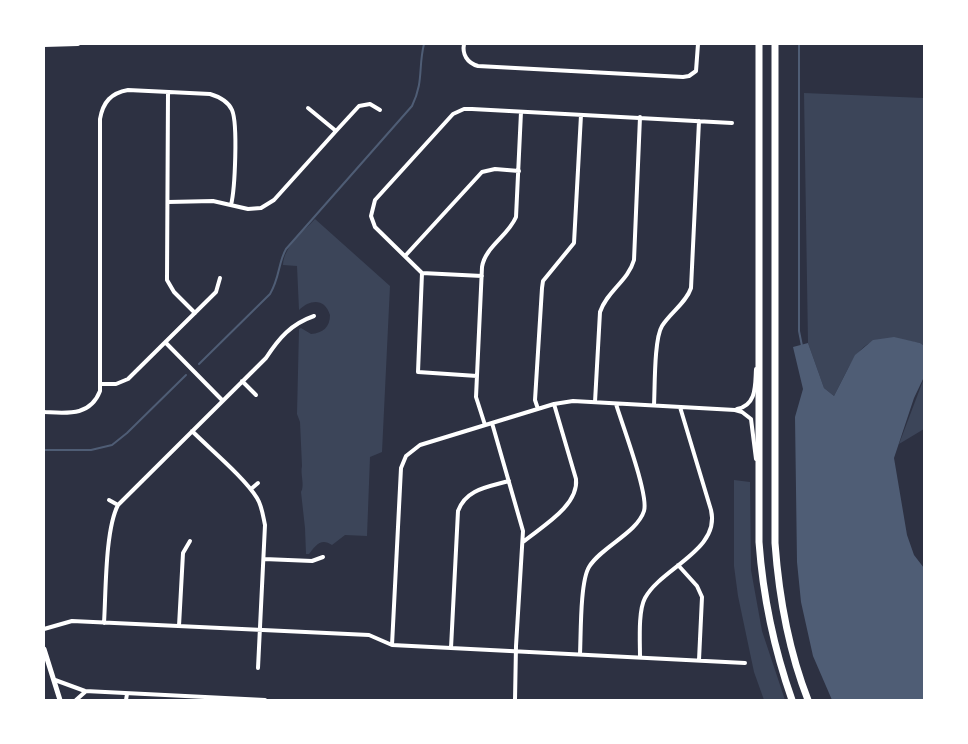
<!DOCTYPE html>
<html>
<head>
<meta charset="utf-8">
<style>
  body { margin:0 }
  #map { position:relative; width:968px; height:744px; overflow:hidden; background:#2d3142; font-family:Ubuntu,sans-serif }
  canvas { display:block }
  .frame { position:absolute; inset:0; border:45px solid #fff; pointer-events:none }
</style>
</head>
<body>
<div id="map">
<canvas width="968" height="744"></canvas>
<div class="frame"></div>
</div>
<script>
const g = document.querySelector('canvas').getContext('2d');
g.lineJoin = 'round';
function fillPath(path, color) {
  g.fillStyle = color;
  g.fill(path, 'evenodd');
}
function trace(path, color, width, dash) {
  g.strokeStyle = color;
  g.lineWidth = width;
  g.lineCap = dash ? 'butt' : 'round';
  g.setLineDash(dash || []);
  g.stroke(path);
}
fillPath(new Path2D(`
  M804,93l120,5v251l-4,-6c-59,-13 -61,5 -86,53l-10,-8 -16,-45z
  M315,219l75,67 -8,166 -12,5 -3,79 -22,-1 -13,10c-11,-8 -17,1 -23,9h-3l-1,-26 -4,-36c4,-7 -1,-18 1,-26l-2,-44 -3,-8 2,-85 2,-1 10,6c12,-1 19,-7 19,-19 -5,-17 -20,-16 -31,-5l-2,-44 -14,-1c1,-19 20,-33 32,-46z
  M924,378v51l-25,15z
  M734,480l16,2 1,88 11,61 23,69h-21l-10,-28 -16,-76 -4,-30z`), '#3c4559');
fillPath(new Path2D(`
  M894,337l26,6 4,3v31l-10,21 -20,60 13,77 7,20 10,13v132h-92l-19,-44 -12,-54 -4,-40 -2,-145 8,-28 -10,-42 15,-4 16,45 10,8 21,-41 18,-15z`), '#4f5d75');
trace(new Path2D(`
  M799,44v287l3,15
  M199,364l71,-70c10,-17 8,-31 16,-45l126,-143c12,-25 6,-38 12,-62
  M44,450h47l21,-5 15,-12 59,-58`), '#4f5d75', 2);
trace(new Path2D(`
  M464,44c-2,10 3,19 14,22l205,11 6,-1 7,-5 2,-27
  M44,45l34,-1
  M168,92l-1,188 7,12 21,21
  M308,108l28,23 23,-25 11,-2 10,6
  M168,202l45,-1 35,8 13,-1 13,-8 62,-69
  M405,256l77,-84 13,-3 24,2
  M422,273l60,3
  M166,343l56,57
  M477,376l-59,-4 4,-99 -47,-46 -4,-11 4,-16 78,-86 11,-5h8l260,14
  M242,381l14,14
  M100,384h16l12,-5 88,-87 4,-14
  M595,402l5,-90c7,-21 28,-31 34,-52l6,-143
  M654,405c1,-18 0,-66 8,-79 9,-14 24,-23 29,-38l8,-167
  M538,409l-3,-9 7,-112 1,-7 31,-38 7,-128
  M737,409c20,-4 18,-24 19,-40
  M44,412c22,1 46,5 56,-21v-272c3,-17 11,-26 28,-29l82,4c10,3 18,7 22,16 6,14 3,79 -1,95
  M492,423l31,108 -7,115 -1,54
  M485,425l-9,-28 6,-130c3,-20 26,-31 34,-50l5,-105
  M192,431c18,18 53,47 65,67 5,8 6,18 8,27l-7,143
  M251,489l7,-6
  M109,500l9,5
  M523,542c18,-15 56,-36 53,-63l-22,-75
  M264,559l48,2 11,-4
  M678,565l19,21 5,11 -3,63
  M104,623c2,-31 1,-93 14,-118l148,-147c13,-20 25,-34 48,-42
  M179,626l4,-73 7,-12
  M44,629l28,-8 297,14 23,10 353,18
  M392,645l9,-177 5,-12 14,-11 134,-41 19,-3 162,9 7,2 9,7 5,40
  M451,648l7,-137c8,-22 30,-24 51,-30
  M580,654c1,-20 0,-72 9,-87 12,-20 48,-34 55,-56 5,-16 -22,-87 -28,-107
  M640,657c0,-16 -2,-46 5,-59 16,-30 76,-48 66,-88l-31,-103
  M55,680l30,11 180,9
  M76,700l9,-8
  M126,700l1,-6`), '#fff', 4);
trace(new Path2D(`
  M44,649l16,51`), '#fff', 5);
trace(new Path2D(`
  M759,44v498c4,55 15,107 33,158
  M775,44v499c4,55 13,106 33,157`), '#fff', 7);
</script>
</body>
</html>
